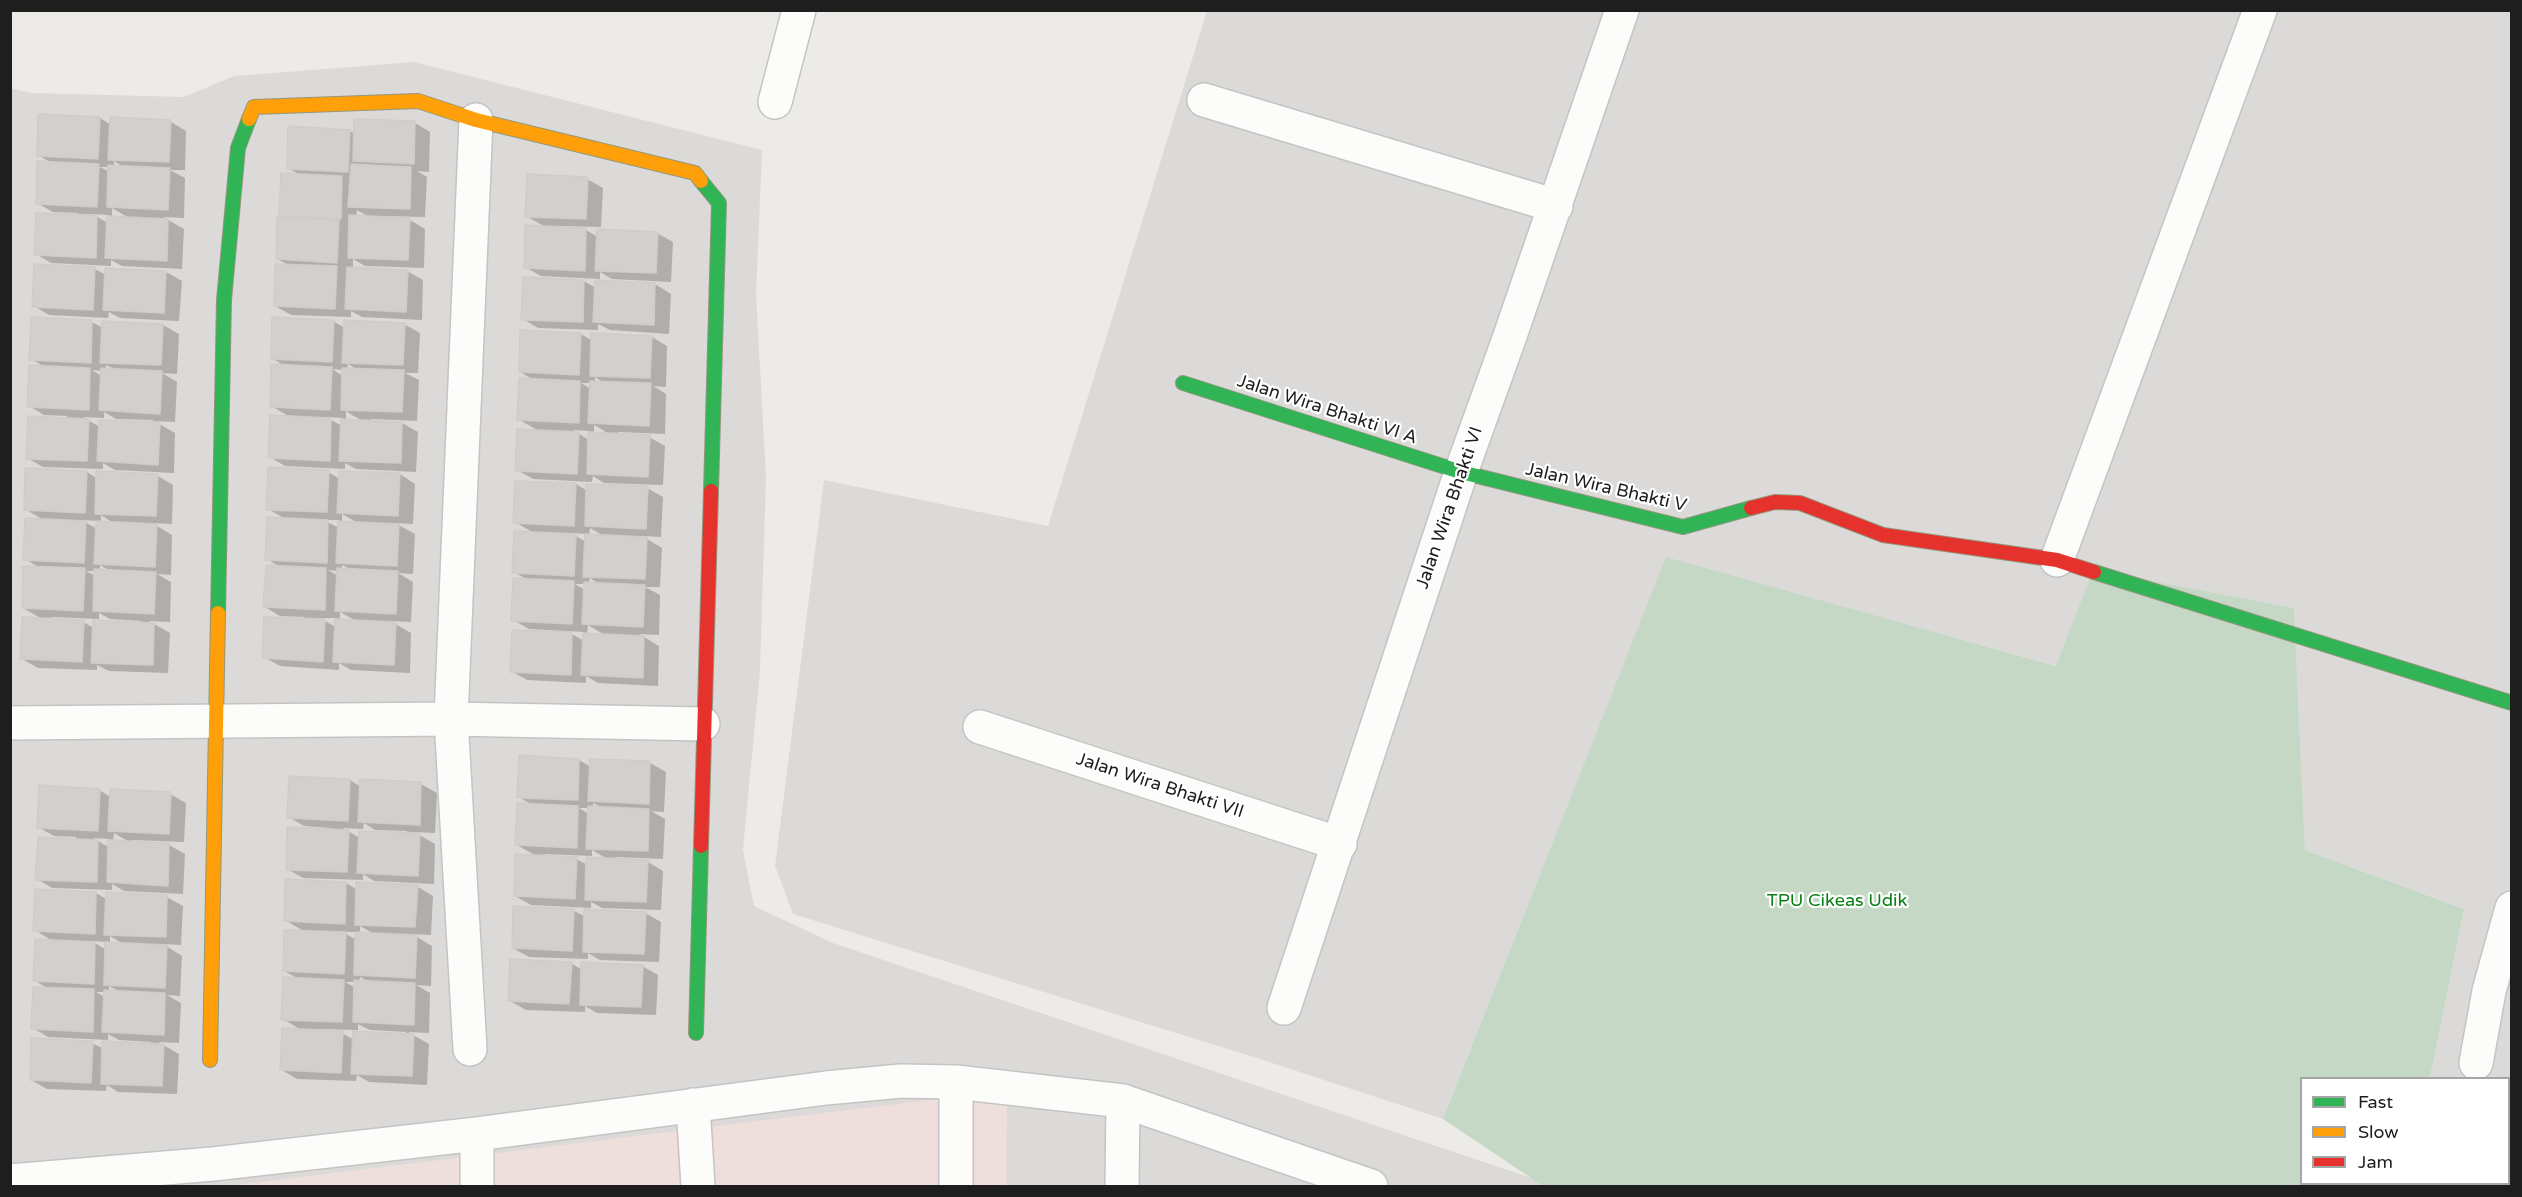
<!DOCTYPE html>
<html>
<head>
<meta charset="utf-8">
<style>
  body { margin:0 }
  #map { position:relative; width:2522px; height:1197px; overflow:hidden; background:#edebe7; font-family:"Varela Round",sans-serif }
  canvas { display:block }
  .frame { position:absolute; inset:0; border:12px solid #1e1e1e; pointer-events:none }
  .legend { position:absolute; left:2300px; top:1077px; width:210px; height:108px; box-sizing:border-box; background:#fff; border:2px solid #a5a5a5; margin:0; padding:8px 10px; list-style:none; font-size:18px; color:#1e1e1e }
  .legend li { display:flex; align-items:center; gap:12px; height:30px }
  .legend b { width:30px; border:2px solid #a5a5a5 }
</style>
</head>
<body>
<div id="map">
<canvas width="2522" height="1197"></canvas>
<div class="frame"></div>
<ul class="legend">
<li><b style="height:8px;background:#30b455"></b>Fast</li>
<li><b style="height:8px;background:#ff9f0a"></b>Slow</li>
<li><b style="height:8px;background:#e5322d"></b>Jam</li>
</ul>
</div>
<script>
const g = document.querySelector('canvas').getContext('2d');
g.lineJoin = 'round';
function fillPath(path, color) {
  g.fillStyle = color;
  g.fill(path, 'evenodd');
}
function trace(path, color, width, dash) {
  g.strokeStyle = color;
  g.lineWidth = width;
  g.lineCap = dash ? 'butt' : 'round';
  g.setLineDash(dash || []);
  g.stroke(path);
}
function label(font, color, halo, rows, align = 'center') {
  g.font = font + ' "Varela Round",sans-serif';
  g.lineWidth = 4.5;
  g.setLineDash([]);
  g.textBaseline = 'middle';
  g.strokeStyle = halo;
  g.fillStyle = color;
  for (const [text, x, y, turn = 0] of rows) {
    g.save();
    g.translate(x, y);
    g.rotate((+turn || 0) * Math.PI / 180);
    g.textAlign = isNaN(turn) ? turn : align;
    if (halo) g.strokeText(text, 0, 0);
    g.fillText(text, 0, 0);
    g.restore();
  }
}
fillPath(new Path2D(`
  M1207,11h1304v1120l-2,1 -1,-54h-78l34,-169 -159,-59 -11,-242 -201,-37 -36,95 -391,-108 -223,561 -180,-59 -470,-146 -18,-48 49,-386 224,46z
  M414,62l348,88 -6,145 10,182 -6,194 -17,179 11,56 79,37 722,243h-1544l-1,-1098 21,5 153,4 50,-21z`), '#dcdad8');
fillPath(new Path2D(`
  M954,1097l53,3 -1,86h-778z`), '#efdfdc');
fillPath(new Path2D(`
  M1666,557l390,109 37,-96 201,38 11,242 159,59 -34,169h-128v106h167l-5,2h-921l-100,-67z`), '#c5d8c6');
fillPath(new Path2D(`
  M100,118l11,7 60,-3 15,9 -1,39h-15l15,8 -1,40 -21,-1 21,12 -2,40 -60,-3 -11,-6v6l-60,-3 -15,-9 42,-38v-3l-25,-1 -16,-9 15,-40 -14,-8zM114,161l10,6 -10,-1zM100,167h10v5zM112,208l17,10 -17,-1zM92,214l16,1v8z
  M415,123l15,9 -1,40 -12,-1 10,6 -2,40 -41,-1v3l26,1 15,9 -1,39 -59,-2 -12,-7v10l54,2 16,9 -1,40 -60,-3 -11,-6v6l-60,-2 -16,-9 15,-40 -13,-7 11,-40 -7,-4 21,-39 -14,-8 62,-37 5,3zM357,210l14,8 -15,-1z
  M587,179l16,9 -2,39 -40,-1v3l25,1 12,7 59,-4 16,9 -2,40 -59,-3 -12,-7v7l-59,-3 -16,-9 22,-39 -21,-12z
  M35,266l60,3 11,6v-6l60,3 16,9 -3,40 -59,-3 -11,-6 -1,6 -59,-3 -15,-9z
  M584,281l12,7 59,-4 16,10 -2,40 -59,-4 -12,-6v6l-60,-2 -15,-9z
  M333,321l12,7 59,-4 16,9 -2,40h-13l14,7 -2,41 -46,-2v3l31,1 16,9 -2,40 -60,-3 -11,-6v6l-60,-3 -15,-9 22,-39 -21,-12 15,-39 -14,-9zM348,364l10,6 -11,-1zM332,369l12,1 -1,6zM346,411l6,4 11,6 -17,-1zM326,417l16,1v8z
  M92,322l11,6 60,-3 16,9 -2,40 -15,-1 15,9 -2,40 -21,-1 21,12 -1,40 -59,-3 -12,-7v6l-60,-2 -16,-9 40,-39v-3l-23,-1 -15,-9 16,-39 -14,-8zM106,365l10,5h-10zM92,370l10,1v5zM104,412l12,7 37,1 -1,3 -52,4 -17,-10 21,1z
  M581,334l12,7 59,-4 15,9 -1,41 -13,-1 13,8 -1,40 -47,-2v3l31,2 16,9 -2,39 -59,-2 -11,-7 -1,6 -59,-3 -16,-9 22,-39 -21,-12 16,-39 -14,-8zM595,377l10,6h-10zM581,383h10v6zM594,425l4,2 12,8 -16,-1zM573,430l17,1 -1,9z
  M87,472l11,7 60,-3 15,9 -1,39 -20,-1 20,12 -1,40 -14,-1 14,8 -1,40 -21,-1 21,12 -2,40 -59,-2 -12,-6v5l-59,-2 -16,-9 22,-39 -21,-12 17,-40 -15,-9 20,-38 -20,-12zM101,515l14,9 -14,-1zM82,520l16,1 -1,8zM100,565l10,6 -10,-1zM86,571h10v5zM99,613l11,6 31,2v3l-47,4 -11,-6 -31,-2v-3l47,2z
  M328,472l12,7 60,-5 15,10 -2,40 -18,-1 20,11 -2,40 -15,-1 15,9 -2,40 -21,-1 21,12 -1,40 -59,-3 -12,-7v7l-59,-4 -16,-9 39,-37 1,-3 -24,-1 -15,-9 15,-40 -13,-8 20,-39 -19,-11zM342,514l16,9h-16zM324,520h15v8l-4,-2zM342,565l10,5h-10zM328,570l10,1v5zM340,612l18,10 -18,-1zM319,618h18l-1,9z
  M516,482l60,2 10,6 61,-2 16,9 -2,40 -19,-1 20,12 -2,39h-15l15,8 -1,40 -20,-1 20,12 -1,40 -60,-3 -12,-7v7l-59,-3 -16,-9 54,-37v-3l-36,-2 -16,-9 15,-40 -14,-8 20,-39 -19,-11zM590,528l15,9 -16,-1zM571,533l16,1 -1,8zM590,578l9,6 -10,-1zM575,584h10v6zM588,625l17,10 -18,-1zM567,631l17,1v9z
  M520,757l59,3 12,7 59,-4 16,9 -2,40 -13,-1 14,8 -2,40 -47,-2 -1,3 33,2 15,9 -2,39 -59,-2 -11,-6v6l-60,-3 -16,-9 23,-39 -21,-12 16,-40 -15,-8zM593,803l10,5h-10zM579,808h10v6zM592,850l17,10 -21,5 -12,-6 -31,-2v-3l47,2z
  M290,777l60,3 11,7v-6l60,3 16,9 -2,40 -21,-1 21,12 -1,40 -60,-3 -11,-7v6l-60,-2 -16,-9 43,-38v-3l-26,-2 -15,-9zM364,823l11,7 32,1v3l-47,4 -17,-10 20,1z
  M99,790l12,7 59,-3 16,9 -2,39 -51,-2v3l36,2 16,9 -2,40 -59,-3 -12,-7v6l-60,-2 -15,-9 39,-39v-3l-22,-1 -16,-9zM114,833l17,10 -18,-1zM93,838l17,1v9z
  M346,883l12,7 60,-3 15,9 -2,39 -19,-1 20,12 -1,40 -15,-1 14,8 -1,40 -21,-1 21,12 -2,41 -58,-3 -12,-7 -1,6 -59,-2 -15,-9 21,-39 -20,-12 16,-40 -15,-8 21,-39 -20,-12zM360,926l16,9 -16,-1zM342,932h15v8zM360,977l9,5 -9,-1zM345,982h11v6zM358,1024l12,6 36,2v3l-52,5 -12,-7 -25,-2v-2l41,1z
  M96,893l12,7 59,-3 16,9 -2,39 -18,-1 19,12 -2,40 -13,-1 14,8 -2,40 -21,-1 21,12 -2,40 -59,-2 -11,-7 -1,6 -59,-2 -16,-9 61,-37 12,6 47,-4v-3l-32,-2 -11,-6v6l-60,-3 -15,-9 16,-39 -15,-9 20,-38 -19,-12zM110,936l15,9 -15,-1zM91,941l16,1v8zM109,986l11,6 -11,-1zM96,992h9v5z
  M574,911l12,6 59,-4 16,9 -2,40 -59,-2 -12,-7v6l-59,-2 -16,-9z
  M571,963l11,7 60,-4 16,9 -2,40 -59,-2 -12,-7v6l-59,-2 -16,-9z`), '#0003');
const building = new Path2D(`
  M38,114l62,3 -2,42 -61,-3z
  M110,117l61,3 -2,42 -61,-2z
  M354,119l61,2 -1,43 -61,-3z
  M288,126l62,4 -2,42 -61,-3z
  M37,161l62,3 -2,43 -61,-3z
  M351,164l60,3 -1,42 -62,-2z
  M108,165l62,3 -2,42 -61,-3z
  M281,173l61,3 -1,43 -62,-3z
  M527,174l61,3 -2,42 -61,-2z
  M36,213l61,2 -1,43 -62,-3z
  M349,215l61,3 -2,42 -60,-2z
  M107,216l61,3 -1,42 -62,-3z
  M277,217l62,3 -2,43 -61,-4z
  M525,225l61,3 -1,43 -61,-3z
  M597,229l61,3 -2,41 -61,-2z
  M34,264l61,3 -2,43 -61,-3z
  M275,264l62,2 -2,43 -61,-3z
  M347,267l61,3 -2,42 -61,-3z
  M105,268l61,3 -2,42 -61,-3z
  M523,277l61,3 -1,42 -62,-2z
  M595,280l60,3 -1,42 -61,-3z
  M31,317l61,3 -1,43 -62,-3z
  M272,317l62,3 -2,42 -61,-3z
  M344,320l61,3 -2,42 -61,-2z
  M102,321l61,3 -2,41 -61,-2z
  M520,330l61,3 -2,42 -60,-3z
  M591,333l61,3 -2,42 -60,-2z
  M271,364l61,3 -2,43 -60,-3z
  M29,365l61,3 -1,42 -62,-3z
  M101,368l61,3 -2,43 -61,-4z
  M342,368l62,2 -2,42 -61,-2z
  M519,378l61,3 -1,42 -62,-3z
  M590,381l61,2 -2,43 -61,-3z
  M270,415l61,3 -1,43 -62,-3z
  M28,416l61,3 -2,42 -61,-2z
  M341,419l61,3 -1,41 -62,-2z
  M99,420l61,2 -2,43 -61,-4z
  M517,429l62,3 -2,42 -62,-3z
  M588,432l62,3 -2,42 -61,-3z
  M268,467l61,3 -2,42 -61,-2z
  M25,468l62,3 -2,42 -61,-3z
  M96,471l62,3 -2,42 -61,-2z
  M339,471l61,2 -2,43 -61,-3z
  M515,481l61,2 -2,43 -61,-3z
  M586,484l62,2 -2,43 -61,-3z
  M267,517l61,3 -1,43 -62,-3z
  M25,518l61,3 -2,42 -61,-3z
  M96,521l61,3 -2,43 -61,-3z
  M338,521l61,3 -2,42 -61,-3z
  M514,531l62,3 -2,42 -62,-3z
  M585,534l62,3 -2,42 -62,-2z
  M266,565l60,3 -1,42 -62,-3z
  M23,566l62,2 -2,43 -61,-3z
  M337,568l61,3 -2,43 -61,-3z
  M94,569l62,3 -2,42 -61,-3z
  M513,578l61,3 -2,43 -61,-3z
  M584,582l61,3 -2,42 -61,-3z
  M22,617l62,3 -2,42 -62,-3z
  M264,617l61,2 -2,43 -61,-4z
  M335,619l61,3 -2,43 -61,-3z
  M93,620l61,3 -1,42 -62,-2z
  M512,630l60,2 -1,43 -61,-3z
  M583,633l61,3 -1,42 -62,-3z
  M519,755l60,4 -1,41 -61,-2z
  M590,759l60,2 -1,43 -61,-3z
  M289,776l61,3 -2,42 -61,-3z
  M360,779l61,3 -1,43 -62,-3z
  M39,785l61,4 -2,42 -61,-3z
  M110,789l61,3 -2,42 -61,-3z
  M517,803l61,3 -1,42 -62,-3z
  M588,806l61,3 -1,42 -62,-2z
  M287,827l62,3 -2,42 -61,-2z
  M359,831l61,2 -2,43 -61,-3z
  M38,837l60,3 -1,42 -62,-2z
  M108,840l61,3 -1,43 -61,-4z
  M515,854l62,3 -2,42 -61,-3z
  M586,857l62,3 -2,42 -61,-2z
  M285,879l61,3 -1,42 -61,-3z
  M356,882l62,3 -3,42 -60,-2z
  M35,889l61,3 -1,42 -62,-3z
  M106,892l61,3 -1,42 -62,-2z
  M513,906l61,3 -2,42 -60,-3z
  M584,909l62,3 -2,42 -61,-2z
  M284,930l62,2 -2,42 -61,-3z
  M355,932l62,3 -2,43 -61,-3z
  M35,939l60,3 -1,42 -61,-3z
  M105,942l62,3 -2,43 -61,-3z
  M510,959l62,3 -3,42 -61,-3z
  M581,962l62,3 -2,42 -61,-2z
  M283,977l61,3 -2,42 -61,-2z
  M354,980l61,3 -1,42 -61,-3z
  M33,987l61,2 -1,43 -62,-3z
  M104,990l61,3 -1,42 -62,-3z
  M282,1028l61,3 -2,42 -61,-3z
  M353,1031l61,3 -2,42 -61,-2z
  M31,1038l62,3 -2,42 -61,-3z
  M102,1041l62,3 -2,42 -61,-2z`);
fillPath(building, '#d2cfcc');
trace(building, '#d0cdc8', 1.5);
const street = new Path2D(`
  M1204,100l352,106
  M775,102l24,-92
  M2057,560l203,-550
  M10,723l441,-4 252,5
  M980,727l360,117
  M1284,1008l177,-536 49,-136 112,-326
  M470,1049l-19,-330 25,-599
  M2476,1063l13,-72 23,-83
  M956,1082v104
  M693,1105l5,81
  M477,1134v52
  M10,1181l203,-17 264,-30 349,-46 75,-7 55,1 167,19 248,85
  M1122,1186l1,-85`);
const fast = new Path2D(`
  M701,181l18,22 -8,288
  M1183,383l278,89 222,55 68,-19
  M2094,572l418,131
  M218,613l6,-313 14,-152 11,-29
  M696,1033l5,-187`);
const slow = new Path2D(`
  M249,119l5,-12 164,-6 58,19 219,53 6,8
  M210,1060l8,-447`);
const jam = new Path2D(`
  M1751,508l24,-6 25,1 83,32 174,25 37,12
  M701,846l10,-355`);
trace(street, '#c5c4c3', 36);
trace(fast, '#94977e', 16);
trace(slow, '#94977e', 16);
trace(jam, '#94977e', 16);
trace(street, '#fcfcfb', 33);
trace(fast, '#30b455', 14);
trace(slow, '#ff9f0a', 14);
trace(jam, '#e5322d', 14);
label('18px', '#1e1e1e', '#fff', [
  ["Jalan Wira Bhakti VI A",1327,410,18],
  ["Jalan Wira Bhakti V",1606,488,13],
  ["Jalan Wira Bhakti VI",1450,508,-71],
  ["Jalan Wira Bhakti VII",1160,786,18]
]);
label('18px', '#098015', '#fff', [
  ["TPU Cikeas Udik",1837,901]
]);
</script>
</body>
</html>
